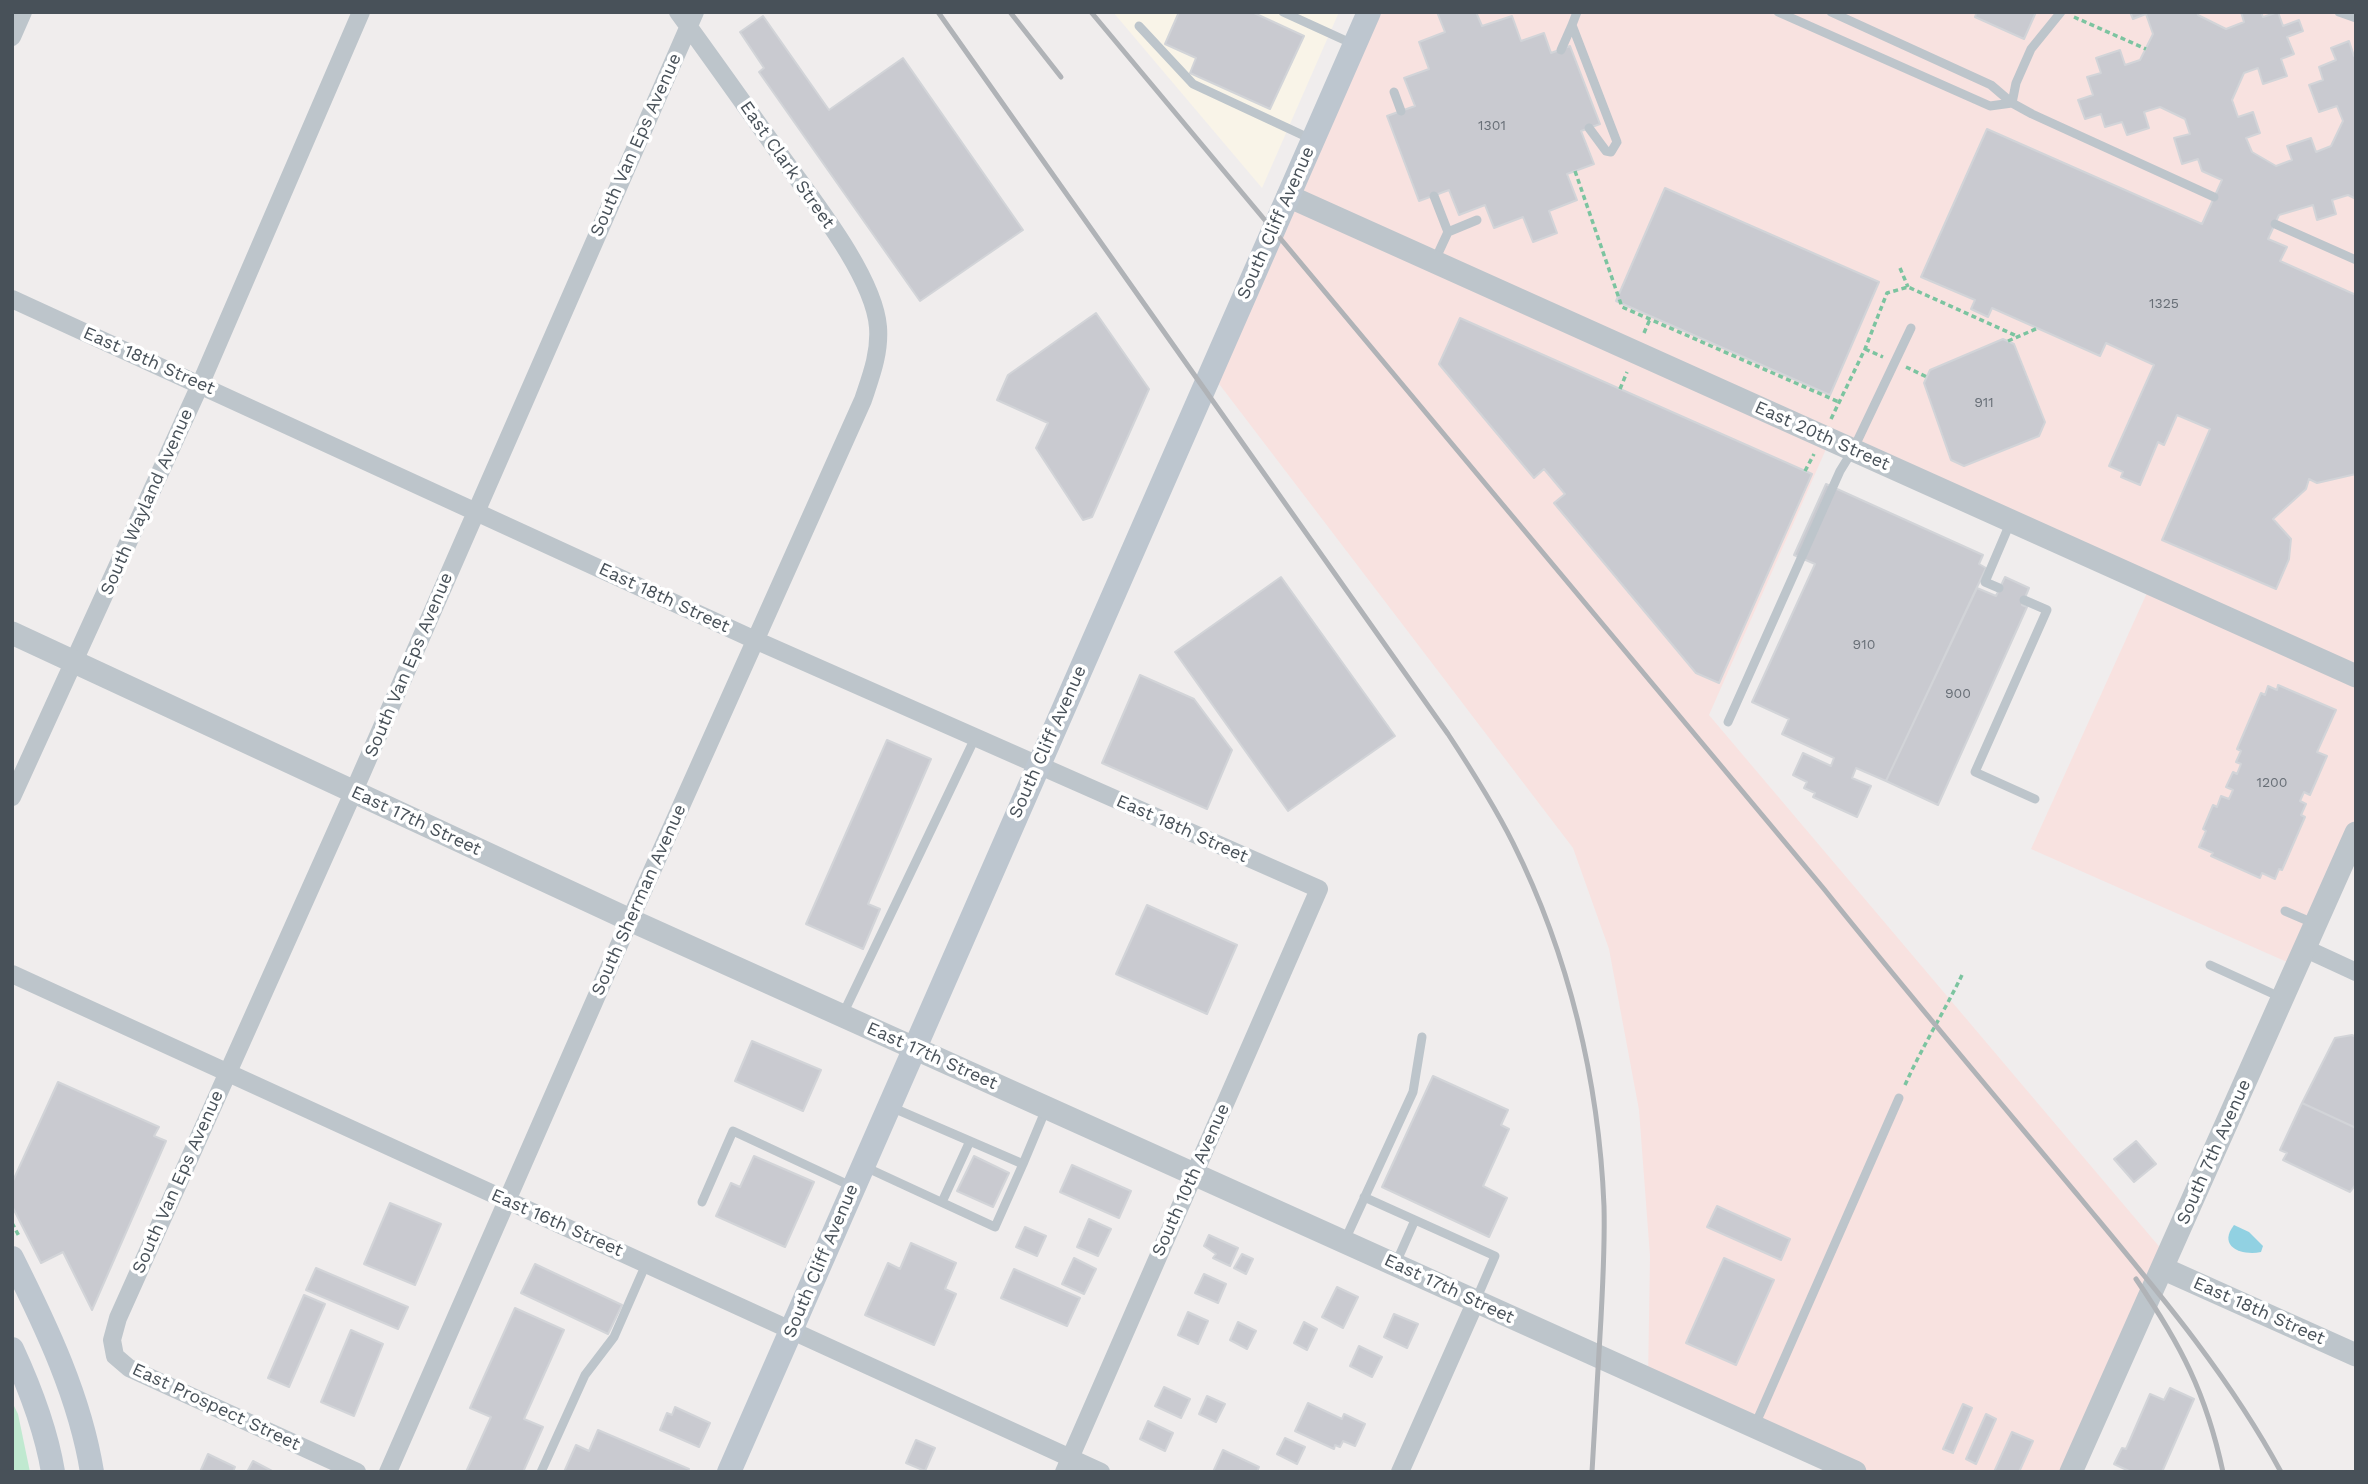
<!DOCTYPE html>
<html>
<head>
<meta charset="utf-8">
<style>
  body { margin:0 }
  #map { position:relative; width:2368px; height:1484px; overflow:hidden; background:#f0eded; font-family:"Work Sans",sans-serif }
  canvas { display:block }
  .frame { position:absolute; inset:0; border:14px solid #485159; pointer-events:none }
</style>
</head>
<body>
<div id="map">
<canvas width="2368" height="1484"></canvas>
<div class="frame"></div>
</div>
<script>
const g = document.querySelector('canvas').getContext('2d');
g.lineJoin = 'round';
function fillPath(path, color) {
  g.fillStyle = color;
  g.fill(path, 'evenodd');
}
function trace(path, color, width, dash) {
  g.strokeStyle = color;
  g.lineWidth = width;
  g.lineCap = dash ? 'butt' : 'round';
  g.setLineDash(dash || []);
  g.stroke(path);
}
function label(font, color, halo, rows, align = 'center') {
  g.font = font + ' "Work Sans",sans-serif';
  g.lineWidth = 7;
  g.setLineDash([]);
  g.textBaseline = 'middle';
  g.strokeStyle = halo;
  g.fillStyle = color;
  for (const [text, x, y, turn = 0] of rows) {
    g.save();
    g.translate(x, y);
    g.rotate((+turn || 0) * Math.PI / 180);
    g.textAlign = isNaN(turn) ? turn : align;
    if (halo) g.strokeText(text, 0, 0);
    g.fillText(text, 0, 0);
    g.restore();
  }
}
fillPath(new Path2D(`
  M1113,12h226l-77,176z`), '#f9f4e8');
fillPath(new Path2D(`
  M1369,12h987v821l-60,133 -265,-117 120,-265 -321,-144 -121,275 459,542 -97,215h-216l-207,-92 2,-124 -11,-146 -30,-161 -36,-101 -363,-476z`), '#f8e2e0');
fillPath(new Path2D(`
  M12,1402l6,12 12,58h-18z`), '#c0e9d0');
fillPath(new Path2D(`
  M2234,1225l15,7 14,14 -2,6c-19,4 -44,-5 -27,-27z`), '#91d1e2');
const building = new Path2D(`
  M1179,12h73l52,24 -34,73 -80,-36 6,-15 -31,-14z
  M1437,12h39l6,14 30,-10 9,25 23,-8 7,20 19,-7 30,78 -19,7 13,33 -27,10 10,26 -28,11 8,22 -24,9 -10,-25 -29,11 -9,-23 -26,10 -10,-25 -30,11 -32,-85 28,-10 -11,-28 25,-9 -10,-27 26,-10z
  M1973,12h63l-12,27 -49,-22 1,-3z
  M2130,12h67l1,3 28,14 18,-7 -3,-10h20l2,5 15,-5 5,14 16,-6 4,11 -16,6 7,17 -13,5 6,17 -24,8 -5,-16 -14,5 -12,27 6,17 15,-5 7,21 -14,5 6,14 24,14 16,-6 -5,-14 24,-8 5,14 15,-6 12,-25 -6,-15 -18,6 -10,-27 14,-5 -4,-13 17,-7 -5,-12 18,-7 5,15 2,-1v144l-8,-4 -16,5 4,14 -19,6 -4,-15 -34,10 -11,24 19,8 -7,14 76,34v179l-39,9 -8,-4 -3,10 -33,30 18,20 -2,20 -13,30 -114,-49 48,-111 -33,-14 -13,30 -6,-3 -18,43 -19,-8 2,-5 -14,-6 45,-101 -48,-22 -6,13 -108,-48 -4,9 -17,-8 4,-9 -54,-23 66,-148 215,95 20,-44 -20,-9 -4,-12 -16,5 -8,-26 16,-4 -5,-15 -25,-12 -16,5 5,16 -22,7 -5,-13 -17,5 -4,-13 -16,5 -7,-19 15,-5 -6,-18 14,-4 -5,-15 24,-8 5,15 15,-5 13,-26 -7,-20 -13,5z
  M763,16l66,94 74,-52 120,172 -103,71 -161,-229 5,-4 -24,-36z
  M1665,188l214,94 -49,113 -214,-94z
  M1096,313l53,76 -57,128 -9,3 -47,-72 12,-25 -51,-23 11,-25z
  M1460,318l352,156 -93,209 -23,-10 -142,-170 11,-9 -21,-25 -10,9 -95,-114z
  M2003,339l11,5 31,78 -6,14 -75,30 -13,-6 -27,-77 6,-13z
  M1826,484l157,71 -4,9 7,4 -100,213 -30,-13 -4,10 19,8 -14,31 -44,-20 2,-4 -11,-5 3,-6 -14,-7 10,-22 28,13 3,-8 -52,-24 7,-15 -37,-17 63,-138 -21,-9z
  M1281,577l114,159 -107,75 -113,-159z
  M2005,577l24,11 -7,17 5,2 -89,198 -52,-24 91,-193 19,8z
  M1140,675l54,24 38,51 -25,59 -105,-46z
  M2278,685l58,25 -19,42 10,4 -17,39 -6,-3 -4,9 6,3 -5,11 4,2 -23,53 -3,-1 -4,10 -13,-6 -2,5 -49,-22 2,-3 -14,-6 7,-16 -3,-2 10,-24 4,2 4,-11 8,3 4,-9 -7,-3 7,-15 4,2 4,-10 -5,-2 5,-11 -4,-2 24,-56 4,2 3,-9 9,4z
  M887,740l44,19 -63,145 12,5 -17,40 -57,-25z
  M1147,905l90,40 -30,69 -91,-40z
  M2352,1035l4,2v91l-54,-25 33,-65z
  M752,1041l69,29 -18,41 -68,-30z
  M1433,1076l75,34 -7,15 8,4 -26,57 24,12 -18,39 -107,-50z
  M58,1082l101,45 -5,9 12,5 -74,169 -29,-58 -22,11 -29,-57v-23z
  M2302,1103l54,25v56l-6,8 -67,-32 4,-7 -7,-3z
  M2136,1141l20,23 -22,18 -20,-23z
  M754,1156l60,26 -29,65 -69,-31 15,-33 9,4z
  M974,1156l35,17 -16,34 -36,-16z
  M1072,1165l59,26 -12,27 -59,-26z
  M390,1203l51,21 -26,61 -51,-21z
  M1717,1206l73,33 -9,21 -74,-33z
  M1089,1219l22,10 -13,27 -21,-9z
  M1025,1227l21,9 -9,20 -21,-9z
  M1209,1235l29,13 -8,18 -17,-8 3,-4 -12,-8z
  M911,1243l45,20 -11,26 11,5 -22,51 -69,-30 23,-52 12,6z
  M1242,1254l11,5 -7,15 -12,-6z
  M1074,1258l22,11 -12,25 -22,-10z
  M1724,1258l50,22 -38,85 -50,-22z
  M535,1264l87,41 -14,29 -87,-41z
  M316,1268l92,39 -10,22 -92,-39z
  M1014,1269l66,29 -13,28 -66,-28z
  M1204,1274l22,10 -8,19 -23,-10z
  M1337,1287l21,10 -15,31 -21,-11z
  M304,1295l21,9 -36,83 -21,-9z
  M515,1308l49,22 -40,89 19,8 -20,45h-57l25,-55 -21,-9z
  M1188,1312l20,9 -10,23 -20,-9z
  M1394,1314l24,10 -11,24 -23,-11z
  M1238,1322l18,9 -9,18 -17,-9z
  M1304,1322l13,7 -10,21 -13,-7z
  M351,1330l32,14 -29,72 -33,-14z
  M1359,1346l23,11 -10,20 -22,-11z
  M1164,1387l26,12 -9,19 -26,-12z
  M2170,1388l24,11 -32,73h-31l-17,-8 8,-16 4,1 24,-55 14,6z
  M1207,1396l18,8 -9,18 -17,-8z
  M1308,1403l34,16 2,-5 21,10 -10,22 -12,-5 -3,6 -5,-2 -1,4 -39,-18z
  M1963,1404l9,4 -19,45 -10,-4z
  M675,1407l35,16 -11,24 -39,-17 7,-17 5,2z
  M1986,1414l10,5 -20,45 -10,-5z
  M1148,1421l25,12 -8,18 -25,-12z
  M598,1430l91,39 -1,3h-124l12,-27 13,6z
  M2012,1432l21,9 -14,31h-25z
  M1285,1438l20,9 -8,17 -20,-10z
  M916,1440l19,8 -10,23 -19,-8z
  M1223,1450l36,17 -2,5h-44z
  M208,1454l27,13 -2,5h-33z
  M253,1461l21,11h-27z`);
fillPath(building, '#c9cad0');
trace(building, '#d2d4d8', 2);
trace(new Path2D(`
  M2074,17l72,32
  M1575,171l47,136 217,95
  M1900,268l8,19
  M1644,333l6,-14
  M2008,341l30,-13
  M1865,349l18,8
  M1906,367l21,10
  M1620,389l7,-17
  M1831,419l34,-70 22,-56 21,-6 111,50
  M1805,471l9,-17
  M1905,1085c17,-38 39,-73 57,-110
  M12,1223l8,15`), '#7cc4a0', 3.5, [5, 3.5]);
trace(new Path2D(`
  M1283,12l70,32
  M1577,12l-5,13 45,117 -6,10 -5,-1 -17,-23
  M1778,12l212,94 22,-3
  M1831,12l160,73 21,18 20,11 182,83
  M2339,12l17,6
  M1139,26l54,58 118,55
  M1561,50l11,-25
  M1394,92l7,19
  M2012,103l4,-20 15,-34 30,-37
  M1434,196l14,36 -13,28
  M2275,224l81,36
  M1448,232l29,-12
  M1999,588l-14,-6 26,-61
  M2024,600l23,10 -72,162 60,27
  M1728,722l112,-251 13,-21 58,-122
  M2285,911l28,12
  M2210,965l70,32
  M843,1014l132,-276
  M891,1107l132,57 23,-55
  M863,1166l132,61 28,-63
  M1364,1197l131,59 -19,44
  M702,1202l31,-71 118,55
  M942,1202l28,-61
  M1345,1240l68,-148 9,-55
  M1396,1263l19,-43
  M1755,1425l144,-327
  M541,1472l44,-97 29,-38 32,-73`), '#bdc5cb', 9);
trace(new Path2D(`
  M12,37l11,-25
  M12,299l743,341 564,249 -255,583
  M12,797l188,-412 161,-373
  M2304,948l52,24
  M12,974l1089,498
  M357,1472l-228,-104 -14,-12 -3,-16 6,-22 235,-525 342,-781
  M388,1472l242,-552 233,-520c8,-24 17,-47 15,-73 -4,-51 -67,-129 -97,-171 -34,-48 -68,-96 -103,-144
  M1400,1472l76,-171`), '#bdc5cb', 18);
trace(new Path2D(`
  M1288,196l1068,480
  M12,633l618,287 1225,552
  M2162,1268l194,87
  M2071,1472l285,-639`), '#bdc5cb', 23);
trace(new Path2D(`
  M12,1258c34,68 68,139 80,214
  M12,1349c18,39 34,80 41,123
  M729,1472l640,-1460`), '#bdc6cf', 24);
trace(new Path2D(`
  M938,12l510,722c23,35 46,71 65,109 56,112 86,239 91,363 1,38 -1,75 -3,112 -3,51 -6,102 -9,154
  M1010,12l51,65
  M1091,12l733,877c84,105 171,207 257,310 72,87 146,173 200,273
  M2136,1279c45,66 70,114 87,193`), '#b0b3b7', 5);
label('14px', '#686f77', null, [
  ["1301",1492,126],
  ["1325",2164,304],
  ["911",1984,403],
  ["910",1864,645],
  ["900",1958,694],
  ["1200",2272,783]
]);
label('18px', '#485159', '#fff', [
  ["South Van Eps Avenue",636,145,-66],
  ["East Clark Street",787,165,55],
  ["South Cliff Avenue",1276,223,-66],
  ["East 18th Street",149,361,24],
  ["East 20th Street",1822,436,24],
  ["South Wayland Avenue",147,502,-66],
  ["East 18th Street",664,598,25],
  ["South Van Eps Avenue",409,665,-67],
  ["South Cliff Avenue",1048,742,-66],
  ["East 17th Street",416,821,25],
  ["East 18th Street",1182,829,24],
  ["South Sherman Avenue",639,900,-66],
  ["East 17th Street",932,1056,24],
  ["South 7th Avenue",2214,1152,-66],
  ["South 10th Avenue",1191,1180,-66],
  ["South Van Eps Avenue",178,1182,-66],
  ["East 16th Street",557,1223,24],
  ["South Cliff Avenue",821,1261,-67],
  ["East 17th Street",1449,1289,25],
  ["East 18th Street",2259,1311,24],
  ["East Prospect Street",216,1407,25]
]);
</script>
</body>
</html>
